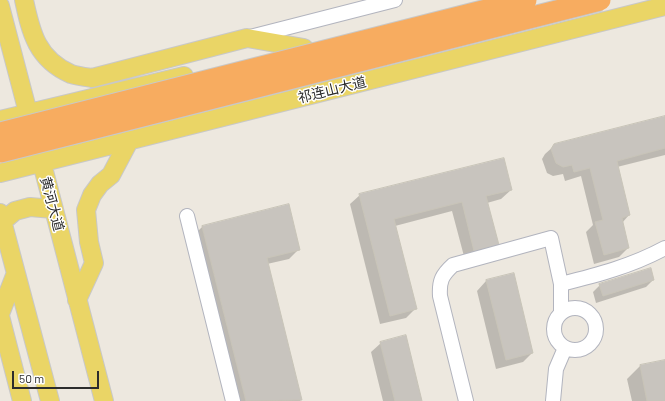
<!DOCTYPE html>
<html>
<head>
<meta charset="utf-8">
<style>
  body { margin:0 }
  #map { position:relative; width:665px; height:401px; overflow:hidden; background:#ede8df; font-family:Barlow,sans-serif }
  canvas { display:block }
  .scale { position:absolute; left:12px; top:371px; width:87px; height:18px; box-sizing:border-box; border:2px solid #2c2c2c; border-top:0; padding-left:5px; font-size:12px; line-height:14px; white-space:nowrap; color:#2c2c2c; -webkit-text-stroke:3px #fff; paint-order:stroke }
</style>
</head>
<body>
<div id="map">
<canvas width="665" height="401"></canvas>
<div class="scale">50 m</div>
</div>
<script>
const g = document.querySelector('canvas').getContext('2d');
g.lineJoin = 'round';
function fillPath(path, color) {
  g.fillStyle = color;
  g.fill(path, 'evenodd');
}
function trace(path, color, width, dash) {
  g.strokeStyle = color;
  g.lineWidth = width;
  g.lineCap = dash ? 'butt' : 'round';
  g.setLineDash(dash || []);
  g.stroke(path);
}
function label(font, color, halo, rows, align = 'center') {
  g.font = font + ' Barlow,"Noto Sans SC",sans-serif';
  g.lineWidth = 3;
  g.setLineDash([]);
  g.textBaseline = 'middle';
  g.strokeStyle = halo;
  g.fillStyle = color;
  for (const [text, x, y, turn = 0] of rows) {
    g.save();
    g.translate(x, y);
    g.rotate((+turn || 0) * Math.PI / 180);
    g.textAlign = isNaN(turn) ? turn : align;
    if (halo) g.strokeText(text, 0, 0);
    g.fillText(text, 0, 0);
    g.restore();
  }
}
fillPath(new Path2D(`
  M665,117v38l-48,12 12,48 -7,8 6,25 -9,9 -25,7 -8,-32 7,-7 -12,-49 -16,5 -2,-7 -10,2 -6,-3 -5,-14 3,-5 10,-9z
  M511,190l-10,9 -14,4 10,42 -9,9 -23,6 -13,-49 -57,15 21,82 -10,10 -26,6 -30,-120 10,-9z
  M203,226l96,23 -10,10 -22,5 34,136 -1,1h-65l-42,-165z
  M513,274l19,79 -9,9 -27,7 -19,-78 9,-10z
  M653,280l-7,7 -50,16 -3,-11 7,-7z
  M381,343l40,58h-38l-12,-49z
  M665,361v40h-33l-5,-22 13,-13z`), '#0003');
const building = new Path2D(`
  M665,116v32l-48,13 13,54 -8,3 7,30 -25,7 -9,-33 8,-2 -13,-52 -16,4 -2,-7 -9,2 -7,-4 -5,-14 3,-5z
  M504,158l8,32 -26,6 13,49 -25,6 -12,-49 -68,17 23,90 -27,7 -31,-122z
  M289,204l11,46 -33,8 35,142 -56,1 -44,-175z
  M651,268l3,12 -51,16 -4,-12z
  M514,273l19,80 -27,7 -20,-80z
  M406,335l16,66h-27l-15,-59z
  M665,360v41h-18l-7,-36z`);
fillPath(building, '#c8c4be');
trace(building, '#c8c4b8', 1);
const minor = new Path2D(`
  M250,37l145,-37
  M187,216l46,185
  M561,284c36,-9 71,-18 104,-36
  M554 329a21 21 0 1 1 42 0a21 21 0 1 1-42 0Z
  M466,401l-26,-105c-1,-15 2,-21 13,-31l98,-27 10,46v29
  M553,401l3,-32 9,-21`);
const major = new Path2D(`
  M24,0c7,33 13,59 47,74 6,2 14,3 21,4l155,-40 57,10
  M0,6l31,118
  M0,120l184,-44
  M39,152l65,249
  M0,173l665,-167
  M0,213l50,188
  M2,222l13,-11 15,-4 23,2
  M77,300l17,-37 -5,-21 -3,-32 6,-15 8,-11 11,-9 18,-34
  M0,314l16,-41
  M0,316l22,85`);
trace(minor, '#b2b4be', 16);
trace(major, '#c8c8c8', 20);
trace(minor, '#fff', 14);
trace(major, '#ead566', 18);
const highwayBridge = new Path2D(`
  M0,133l526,-133
  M0,152l600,-152`);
trace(highwayBridge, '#c8c8c8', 23, []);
trace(highwayBridge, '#f7ac60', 21);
label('14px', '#2c2c2c', '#fff', [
  ["祁连山大道",332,90,-14],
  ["黄河大道",52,204,75]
]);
</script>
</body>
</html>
